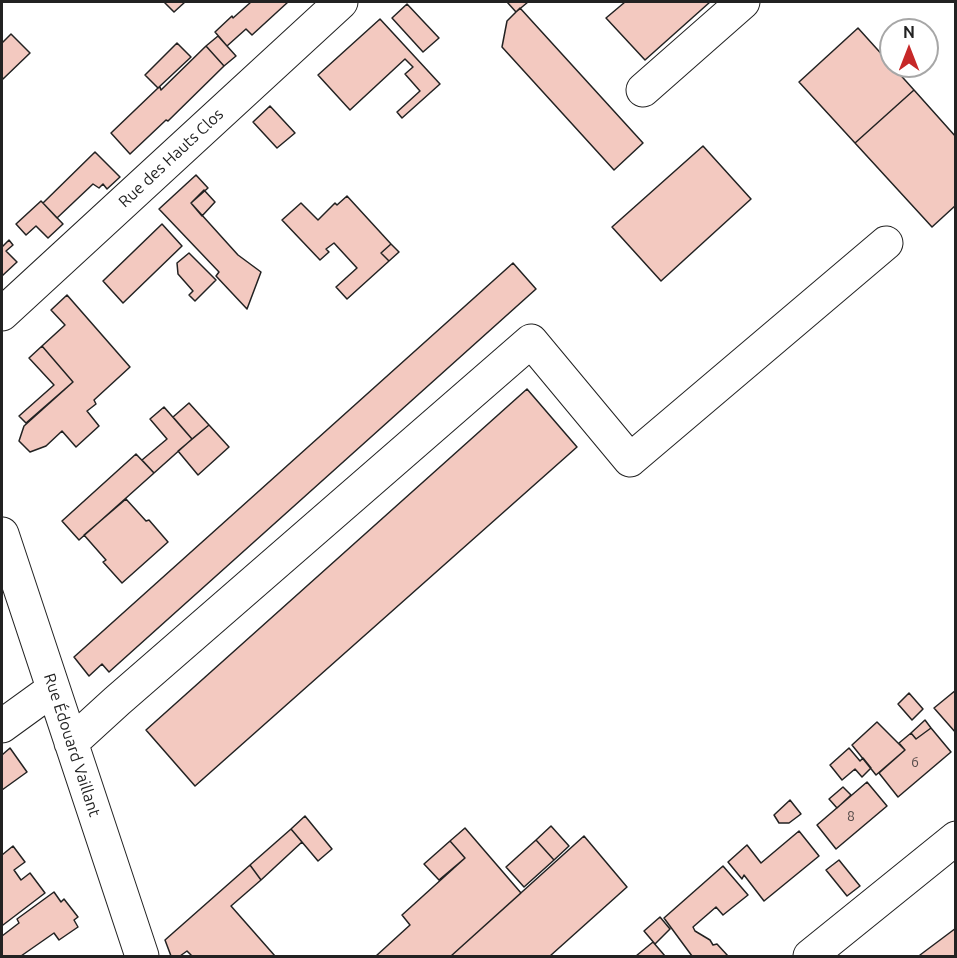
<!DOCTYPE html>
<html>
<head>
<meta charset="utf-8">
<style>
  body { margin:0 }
  #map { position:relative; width:957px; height:958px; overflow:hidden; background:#fff; font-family:Ubuntu,sans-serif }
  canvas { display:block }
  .frame { position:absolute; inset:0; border:3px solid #222; pointer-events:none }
  .north { position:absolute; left:879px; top:18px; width:60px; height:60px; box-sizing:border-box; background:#fff; border:2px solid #a7a7a7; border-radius:50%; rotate:0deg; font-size:16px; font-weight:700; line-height:24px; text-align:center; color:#222 }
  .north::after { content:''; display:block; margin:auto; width:21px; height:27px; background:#c62828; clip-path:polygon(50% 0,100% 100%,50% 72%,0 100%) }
</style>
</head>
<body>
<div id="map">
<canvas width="957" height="958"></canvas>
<div class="frame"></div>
<div class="north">N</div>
</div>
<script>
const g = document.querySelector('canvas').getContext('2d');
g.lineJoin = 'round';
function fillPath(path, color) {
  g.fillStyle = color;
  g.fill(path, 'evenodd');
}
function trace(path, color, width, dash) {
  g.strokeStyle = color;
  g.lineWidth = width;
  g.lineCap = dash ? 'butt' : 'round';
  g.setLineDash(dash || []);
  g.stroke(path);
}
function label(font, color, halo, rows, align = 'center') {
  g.font = font + ' Ubuntu,sans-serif';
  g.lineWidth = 4.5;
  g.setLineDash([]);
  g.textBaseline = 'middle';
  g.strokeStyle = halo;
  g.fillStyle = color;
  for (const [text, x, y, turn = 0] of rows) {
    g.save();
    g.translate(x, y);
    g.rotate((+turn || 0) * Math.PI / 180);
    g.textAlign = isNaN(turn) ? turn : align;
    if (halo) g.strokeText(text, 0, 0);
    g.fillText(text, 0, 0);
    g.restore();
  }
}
const building = new Path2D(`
  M164,2h21l-11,10z
  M251,2h37l-36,33 -6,-6 -19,17 -12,-14 17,-16 1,2z
  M507,2h21l-12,10z
  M625,2h85l-65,58 -39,-42z
  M407,4l32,34 -16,14 -31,-34z
  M520,8l123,135 -29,27 -112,-123 5,-26z
  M380,19l60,65 -38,34 -5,-6 23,-21 -15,-17 8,-7 -8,-8 -55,51 -32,-35z
  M858,28l56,62 -59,53 -56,-61z
  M11,34l19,19 -27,26 -1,-2v-34z
  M218,36l18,20 -12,10 -18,-20z
  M177,43l14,14 -33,31 -13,-13z
  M206,46l18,20 -56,55 -2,-1 -36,34 -19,-21 47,-45 2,-1 1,3z
  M914,90l42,47v68l-24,22 -77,-84z
  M270,106l25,27 -18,15 -24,-26z
  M703,146l48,53 -90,82 -49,-54z
  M95,152l25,25 -13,12 -4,-5 -4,4 -6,-4 -36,34 -14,-15z
  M196,175l12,13 -17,15 47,52 23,17 -14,37 -31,-33 3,-4 -60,-63z
  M204,190l11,12 -13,14 -11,-13z
  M347,196l44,48 -10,9 8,8 -42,38 -11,-12 21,-19 -23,-25 -8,6 3,3 -9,8 -38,-40 19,-17 17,17 17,-17 2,2z
  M41,201l22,23 -15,14 -12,-12 -10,9 -10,-11z
  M162,224l20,22 -59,57 -20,-22z
  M9,240l4,5 -7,6 11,11 -15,14v-29z
  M391,244l8,8 -10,9 -8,-8z
  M189,253l27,27 -21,21 -6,-6 4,-4 -15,-17 -1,-11z
  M513,263l23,26 -427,383 -7,-8 -13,12 -15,-19z
  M67,295l63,72 -36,33 2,4 -9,7 12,15 -23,21 -14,-16 -16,15 -16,6 -11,-11 5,-15 49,-44 -31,-36 23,-21 -14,-15z
  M42,346l31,36 -47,41 -7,-7 35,-31 -25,-27z
  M527,389l50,58 -382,339 -49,-56z
  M189,403l20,22 -17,14 -19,-22z
  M164,407l28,32 -38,34 -12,-13 25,-21 -17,-20z
  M209,425l20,22 -31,28 -20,-24z
  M136,454l18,19 -75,67 -17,-19z
  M126,499l20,22 3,-1 19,22 -46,41 -19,-21 3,-2 -22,-25z
  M956,690v43l-22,-25z
  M909,693l14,16 -11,11 -14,-16z
  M925,720l6,8 -15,11 -5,-6z
  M877,722l28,28 -29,25 -24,-30z
  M931,728l20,24 -53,45 -19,-24 26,-23 -6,-7 12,-10 5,6z
  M10,748l17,24 -25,18v-35z
  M849,748l11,13 3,-3 8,10 -9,9 -7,-8 -13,11 -12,-15z
  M867,782l20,24 -51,43 -19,-24z
  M843,787l8,8 -14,13 -8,-9z
  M790,800l11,14 -12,9h-10l-5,-8z
  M305,816l27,33 -14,12 -27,-32z
  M551,826l18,20 -15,14 -18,-20z
  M465,828l56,65 -70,63h-75l34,-31 -8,-10 63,-57 -15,-17z
  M291,829l11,13 -41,38 -11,-15z
  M799,831l20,25 -55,45 -20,-26 -2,4 -14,-17 19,-17 14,18z
  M584,836l43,51 -77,69h-99z
  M536,840l18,20 -30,27 -18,-20z
  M450,841l15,17 -26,22 -15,-16z
  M13,846l12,16 -11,8 7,10 9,-7 15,20 -42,32 -1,-1v-69z
  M839,860l21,26 -13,10 -21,-26z
  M250,865l11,15 -30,26 44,50h-83l-5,-5 -7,5h-9l-6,-16z
  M723,866l25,29 -25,20 -7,-8 -23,20 2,4 15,9 3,5 4,-1 11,12h-36l-28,-38z
  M54,892l7,10 3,-3 14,18 -4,3 4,7 -19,13 -5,-7 -33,23h-19v-20l17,-13 -2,-4z
  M660,917l10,12 -15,15 -11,-13z
  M956,928v28h-35l-1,-1z
  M653,942l12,14h-29z`);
fillPath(building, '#f3c9c0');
trace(building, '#222', 1.5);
const minor = new Path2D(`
  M643,90l100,-88
  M2,314l339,-312
  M2,534l140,422
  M2,726l51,-37
  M71,743l46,-42 414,-360 99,119 256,-217
  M810,956l146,-118`);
trace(minor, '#222', 35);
trace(minor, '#fff', 33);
label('14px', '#564c4a', null, [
  ["6",915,762],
  ["8",851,816]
]);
label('16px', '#222', '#fff', [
  ["Rue des Hauts Clos",171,158,-43],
  ["Rue Édouard Vaillant",72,745,72]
]);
</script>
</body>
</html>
